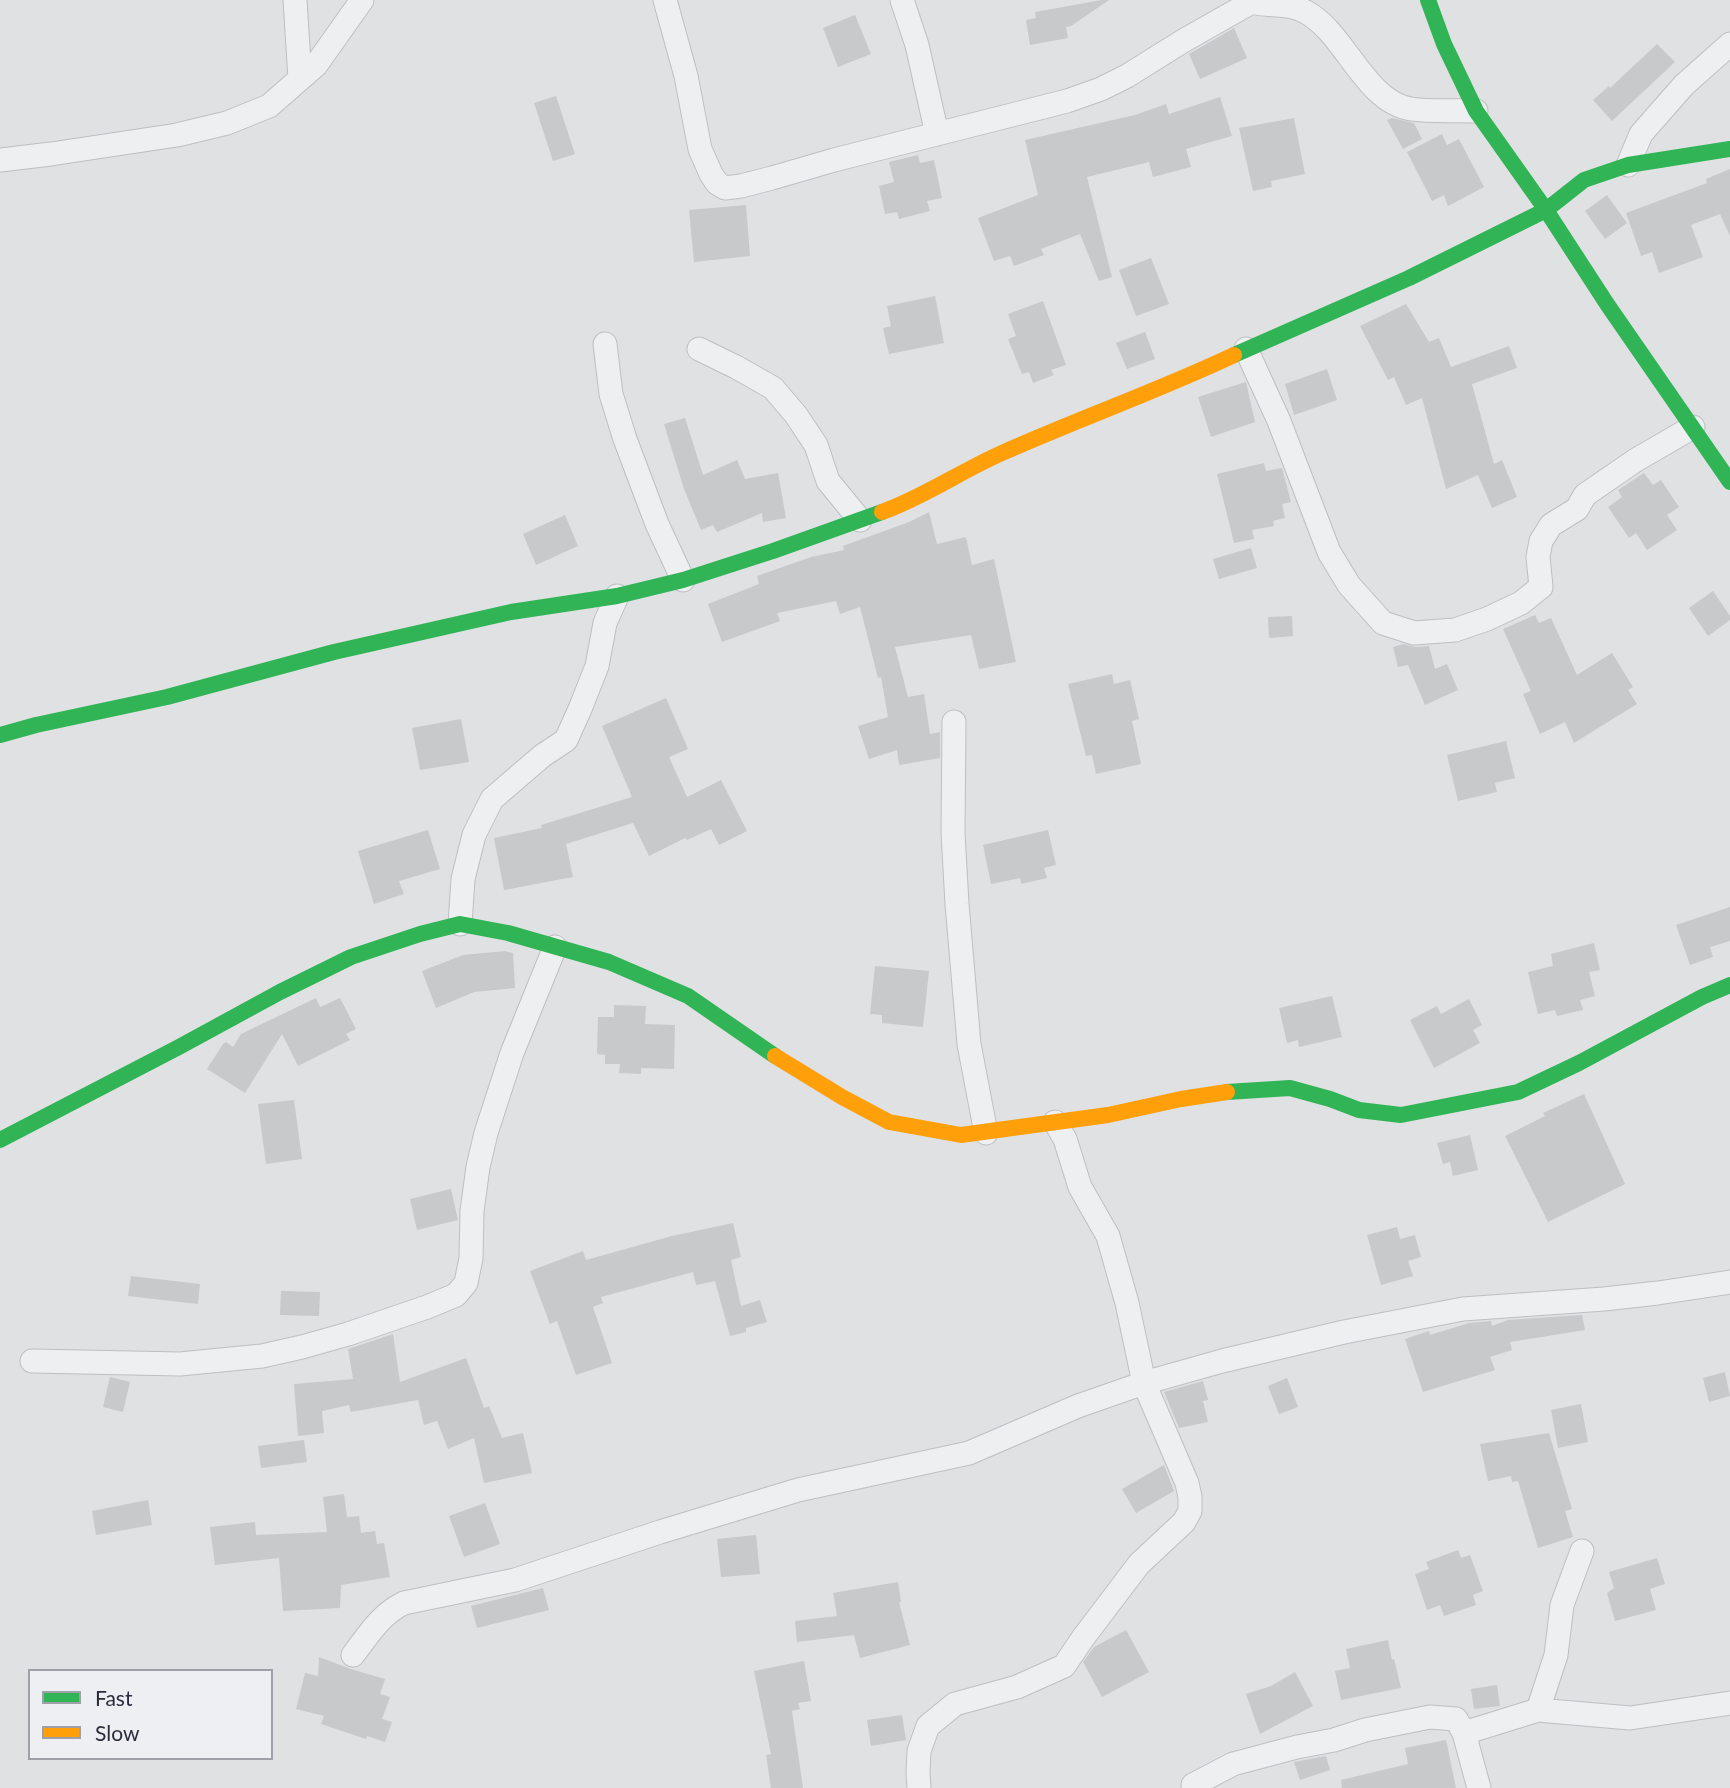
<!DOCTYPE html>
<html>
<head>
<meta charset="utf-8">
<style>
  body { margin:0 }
  #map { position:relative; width:1730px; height:1788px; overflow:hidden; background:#dfe1e3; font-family:Lato,sans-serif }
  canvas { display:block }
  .legend { position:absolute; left:28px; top:1669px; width:245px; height:91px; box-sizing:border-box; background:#edeff3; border:2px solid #9fa1a9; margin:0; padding:9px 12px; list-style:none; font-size:21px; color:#292d3a }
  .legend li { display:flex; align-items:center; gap:14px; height:35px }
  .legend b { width:35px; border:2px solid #9fa1a9 }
</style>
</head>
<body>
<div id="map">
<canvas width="1730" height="1788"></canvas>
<ul class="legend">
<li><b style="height:9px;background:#30b455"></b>Fast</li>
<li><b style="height:9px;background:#ff9f0a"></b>Slow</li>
</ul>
</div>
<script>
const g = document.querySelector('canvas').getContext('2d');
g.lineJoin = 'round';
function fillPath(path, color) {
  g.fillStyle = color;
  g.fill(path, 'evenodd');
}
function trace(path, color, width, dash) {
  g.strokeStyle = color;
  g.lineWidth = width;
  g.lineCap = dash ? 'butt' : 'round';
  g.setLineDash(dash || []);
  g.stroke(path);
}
fillPath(new Path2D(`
  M1102,0h7l-38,26 -5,1 2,11 -38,7 -4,-25 10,-2 -1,-6z
  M855,15l16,39 -33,13 -15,-39z
  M1234,28l13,30 -47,21 -11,-25z
  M1657,44l18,18 -63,59 -19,-21 16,-14 1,2z
  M556,96l19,58 -22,7 -19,-58z
  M1220,97l12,39 -46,13 5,18 -38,10 -4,-15 -62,15 25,100 -13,4 -19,-47 -39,15 3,6 -30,11 -4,-10 -16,5 -16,-43 60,-23 -13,-55 110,-25 31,-11 3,10z
  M1294,118l11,56 -34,7 1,6 -19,4 -14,-63z
  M1392,118l22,5 8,16 -19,10 -16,-29z
  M1442,134l5,11 12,-6 25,48 -36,19 -4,-11 -12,6 -25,-49z
  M918,155l2,8 14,-3 8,38 -15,3 3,10 -31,8 -2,-7 -12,2 -6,-28 15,-4 -5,-20z
  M1730,169v67l-10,-22 -29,11 12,32 -44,16 -7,-21 -11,4 -15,-43 81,-30 -1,-4z
  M1607,195l20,28 -22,16 -20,-28z
  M746,205l4,51 -56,6 -5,-52z
  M1151,258l18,46 -33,12 -17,-46z
  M935,296l9,47 -55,11 -6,-26 8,-2 -4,-20z
  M1043,301l23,64 -15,5 3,5 -21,8 -4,-11 -7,2 -14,-35 8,-3 -8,-22z
  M1406,304l23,38 10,-4 12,29 58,-21 8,22 -45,16 22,80 8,-4 15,37 -25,11 -14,-33 -32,14 -24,-91 -16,7 -12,-28 -6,3 -28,-54z
  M1145,332l10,27 -28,10 -11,-26z
  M1327,369l10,31 -43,15 -9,-31z
  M1246,382l9,40 -44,15 -13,-40z
  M685,418l18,57 34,-15 8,19 33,-6 8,45 -23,4 -1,-9 -45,19 -4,-7 -12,5 -17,-41 -20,-65z
  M1264,463l2,8 16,-3 9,34 -9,2 3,14 -12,3 1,5 -22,4 2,9 -20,4 -17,-69z
  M1644,473l9,12 8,-5 18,27 -12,8 10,15 -30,20 -11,-17 -7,5 -21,-31 14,-10 -4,-7z
  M929,512l8,32 29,-7 6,28 22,-6 22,103 -37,7 -8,-34 -76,12 13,50 16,-3 6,40 10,-2v26l-41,7 -2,-15 -28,9 -11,-33 30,-9 -7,-40 -3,1 -18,-71 -20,7 -4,-13 -59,12 3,8 -58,21 -14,-38 51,-20 -2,-8 54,-19 33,-7 -1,-4 66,-24z
  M565,515l13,31 -42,19 -13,-31z
  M1251,548l6,20 -38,11 -6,-20z
  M1713,591l17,25v4l-22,16 -19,-28z
  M1535,615l4,8 12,-5 26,57 35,-22 21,34 -5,3 9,14 -63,39 -9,-21 -25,12 -17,-40 8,-3 -28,-62z
  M1292,616l1,20 -24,2 -1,-21z
  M1404,644l11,3 14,-1 6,23 12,-5 11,26 -33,15 -17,-40 -10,2 -5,-20z
  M1112,674l2,10 16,-4 9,39 -7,2 9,43 -45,10 -4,-19 -6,1 -18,-72z
  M666,698l22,51 -19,8 18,40 34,-17 26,51 -28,14 -8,-16 -24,11 -2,-2 -36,18 -16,-33 -67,21 7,33 -69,13 -10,-52 48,-10 -1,-3 91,-28 -30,-71z
  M461,719l8,43 -49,8 -8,-42z
  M1506,741l9,37 -20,5 2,9 -39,9 -11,-46z
  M428,830l12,39 -41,12 5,13 -30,10 -16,-53z
  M1048,830l8,35 -12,3 3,10 -26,6 -1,-6 -29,6 -8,-39z
  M1730,907v34l-20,6 3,10 -23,8 -14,-40z
  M1594,943l6,27 -11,2 6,24 -15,4 3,10 -26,6 -2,-6 -17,4 -10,-42 25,-6 -2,-12z
  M505,951l8,2 2,35 -41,4 -38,16 -14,-37 41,-16z
  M875,966l54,5 -6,56 -41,-4v-8l-12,-1z
  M1332,996l10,41 -43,10 -1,-7 -11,3 -8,-35z
  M316,998l4,9 20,-9 16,31 -10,5 4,6 -52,26 -16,-32 -37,59 -38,-24 16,-25 3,-2 7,5 8,-13z
  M1469,999l13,26 -9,5 7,13 -46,25 -24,-48 27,-14 4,8z
  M614,1005l32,1 -1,18 30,1 -1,44 -33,-1v6l-22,-1 1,-9h-15v-9l-8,-1 1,-37h16z
  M1584,1094l41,90 -77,38 -43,-86 40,-20 -2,-3z
  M294,1100l8,59 -36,5 -8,-60z
  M1470,1135l8,35 -25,6 -3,-14 -7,2 -6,-21z
  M451,1189l7,31 -41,10 -7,-31z
  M733,1223l8,34 -10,3 10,46 19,-6 7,22 -21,6v4l-16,4 -15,-55 -19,4 -3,-13 -92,25 2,6 -10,4 19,56 -36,12 -19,-54 -7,3 -20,-53 53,-20 3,9 86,-24z
  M1397,1227l3,12 15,-4 6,22 -13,4 5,15 -32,9 -14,-50z
  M131,1276l69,8 -2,20 -70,-8z
  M281,1291l39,1 -1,24 -39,-1z
  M1582,1315l3,15 -75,12 2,8 -22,7 5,13 -72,22 -18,-53 24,-8 1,4 39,-12 22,-2 1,5 16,-6z
  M393,1334l7,48 66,-24 18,50 5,-2 13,32 21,-5 9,40 -48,10 -10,-45 -26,11 -11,-28 -13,4 -6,-25 -67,12 -2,-7 -27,6 2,22 -26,3 -4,-52 59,-5 -5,-30z
  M1725,1372l5,24 -21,6 -6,-24z
  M110,1377l20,5 -7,30 -20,-5z
  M1287,1378l11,29 -19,7 -11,-28z
  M1203,1381l5,19 -5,1 5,21 -29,6 -15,-36z
  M1581,1404l7,38 -30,6 -7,-38z
  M1549,1433l23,76 -7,2 8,26 -35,11 -20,-67 -6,1 -1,-6 -23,5 -8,-37z
  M304,1440l3,22 -46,6 -3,-22z
  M1164,1465l10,26 -38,22 -14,-24z
  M344,1494l3,23 12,-1 2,17 14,-2 2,13 7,-1 6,34 -49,8 -1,23 -57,3 -4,-53 -64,7 -5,-38 45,-5 1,13 71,-3 -4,-35z
  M148,1500l4,25 -56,10 -4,-24z
  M485,1503l15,41 -36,13 -15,-41z
  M756,1535l4,39 -39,3 -4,-38z
  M1458,1550l3,8 9,-3 13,36 -10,4 3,10 -32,11 -4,-11 -13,5 -12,-36 14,-5 -3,-7z
  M1657,1558l8,26 -15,5 6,21 -41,11 -8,-28 7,-5 -5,-16z
  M898,1582l3,20h-2l11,43 -50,13 -6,-23 -57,7 -2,-21 42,-5 -4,-23z
  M543,1588l6,22 -72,18 -6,-22z
  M1126,1630l23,42 -47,25 -19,-35 11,-15z
  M1388,1640l4,20 2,-1 7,29 -60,12 -6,-29 15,-3 -4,-19z
  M319,1657l32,12 34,10 -5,15 10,3 -8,22 10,3 -7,20 -18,-6 -1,3 -45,-15 3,-8 -28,-7 9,-36 13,3z
  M804,1661l7,40 -13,2 2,6 -8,2 11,77h-32l-5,-33 5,-1 -17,-83z
  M1295,1672l18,34 -53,28 -14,-40 25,-8z
  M1497,1685l3,21 -26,3 -3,-20z
  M902,1715l4,25 -35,6 -4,-26z
  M1446,1740l10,48h-114l-1,-8 67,-16 -3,-16z
  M1326,1756l4,14 -30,10 -6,-18z`), '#c7c9cb');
const street = new Path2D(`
  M295,0l5,79
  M665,0l21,76 14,73 11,25 6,9 8,5 16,-2 31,-8 62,-18 233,-59 34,-12 26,-13 56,-35 67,-38
  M902,0l15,45 20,89
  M1243,0c20,8 44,1 63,12 39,21 59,90 105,97 21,3 44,1 65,2
  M0,160l51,-6 126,-19 50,-12 42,-17 47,-41 46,-65
  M1628,165l13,-31 43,-49 46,-41
  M605,344l6,50 14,45 32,85 26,56
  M699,349l37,18 37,21 23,27 20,30 12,36 32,39
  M1246,349l33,72 50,131 20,33 34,38 31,10 41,-3 32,-11 34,-16 20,-16 -3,-30 3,-16 10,-16 26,-16 8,-14 51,-35 57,-33
  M954,722l-1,111 4,71 12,140 17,89
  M460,924l3,-45 11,-44 18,-36 50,-43 24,-16 14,-31 17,-43 8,-43 12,-27
  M32,1361l148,3 82,-8 40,-9 46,-13 79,-27 29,-12 10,-12 5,-25 1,-47 6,-44 8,-34 26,-80 43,-106
  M353,1655c16,-21 28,-41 51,-52l111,-23 145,-48 138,-42 171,-37 109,-47 66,-23 78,-22 122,-29 119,-23 141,-10 54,-6 72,-11
  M1538,1710l18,-55 6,-50 20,-54
  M1464,1733l74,-23 92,8 100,-15
  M1193,1785l40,-21 64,-17 37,-7 31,-10 65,-13 26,2 8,14 15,55
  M919,1788l-1,-15 1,-22 9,-25 27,-22 62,-17 47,-21 19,-28 56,-74 45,-42 6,-11v-14l-3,-14 -43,-100 -17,-80 -19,-67 -28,-49 -15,-48 -10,-17`);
trace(street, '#bdbfc1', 25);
trace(street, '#eeeff1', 23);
trace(new Path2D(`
  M1428,0l16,44 32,67 70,99 61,94 123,178
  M1234,355l175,-77 137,-68 38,-30 44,-15 102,-16
  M0,735l36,-10 131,-28 167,-45 177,-40 106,-16 66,-16 90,-29 109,-39
  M1227,1092l63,-4 40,11 29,11 42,5 117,-23 61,-29 123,-66 28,-12
  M0,1140l179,-93 101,-55 71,-35 69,-23 40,-10 48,9 101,29 79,34 87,60`), '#30b455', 16);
trace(new Path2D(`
  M882,512c42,-15 79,-41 120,-59 76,-34 156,-62 232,-98
  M775,1056l67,41 47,25 72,13 147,-20 73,-16 46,-7`), '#ff9f0a', 16);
</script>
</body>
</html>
